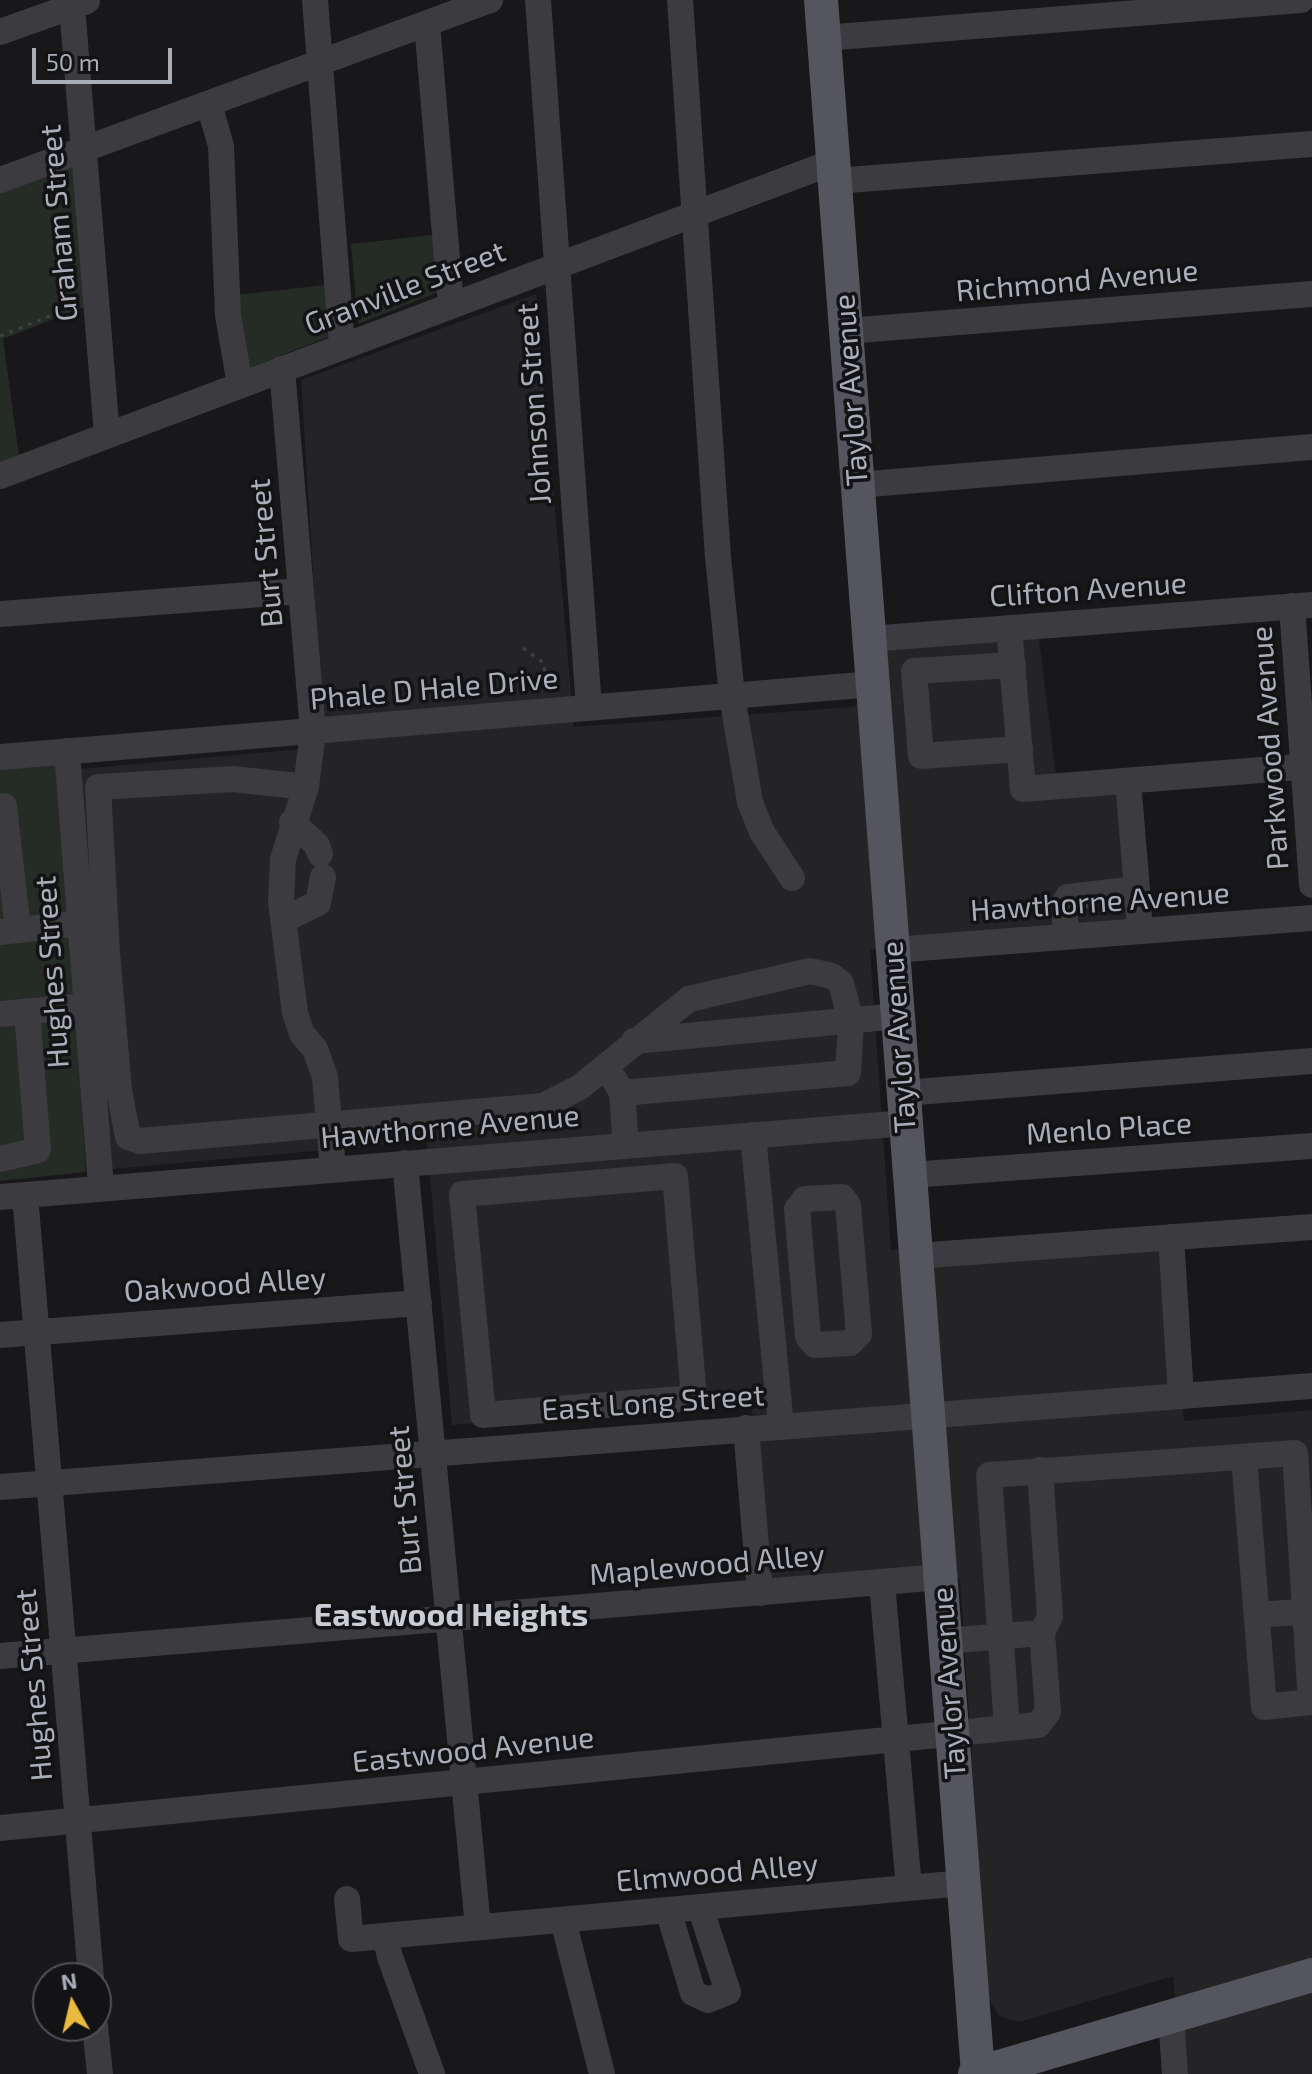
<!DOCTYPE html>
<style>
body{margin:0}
#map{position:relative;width:1312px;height:2074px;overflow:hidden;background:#18181a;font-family:"Exo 2",sans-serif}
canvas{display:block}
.north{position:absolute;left:32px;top:1962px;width:80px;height:80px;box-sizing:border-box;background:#131315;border:2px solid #4f5157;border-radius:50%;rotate:352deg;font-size:22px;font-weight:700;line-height:32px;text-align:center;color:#aaaeb9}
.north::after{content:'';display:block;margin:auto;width:28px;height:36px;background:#eaba3f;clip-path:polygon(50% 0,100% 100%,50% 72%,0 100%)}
.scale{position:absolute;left:32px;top:48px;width:140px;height:36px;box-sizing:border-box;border:4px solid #aaaeb9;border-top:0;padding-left:10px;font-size:24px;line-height:28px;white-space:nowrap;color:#aaaeb9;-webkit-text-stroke:6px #131315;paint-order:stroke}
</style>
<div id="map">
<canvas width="1312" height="2074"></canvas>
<div class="north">N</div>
<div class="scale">50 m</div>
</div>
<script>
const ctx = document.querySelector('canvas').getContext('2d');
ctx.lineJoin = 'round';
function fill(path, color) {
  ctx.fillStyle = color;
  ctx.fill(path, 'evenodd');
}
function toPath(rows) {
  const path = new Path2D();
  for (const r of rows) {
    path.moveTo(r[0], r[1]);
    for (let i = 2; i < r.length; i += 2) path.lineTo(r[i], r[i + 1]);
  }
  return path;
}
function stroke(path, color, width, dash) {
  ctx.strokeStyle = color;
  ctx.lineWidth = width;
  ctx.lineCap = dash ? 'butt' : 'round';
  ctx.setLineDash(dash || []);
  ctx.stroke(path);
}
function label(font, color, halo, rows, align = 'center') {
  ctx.font = font + ' "Exo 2",sans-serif';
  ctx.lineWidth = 7;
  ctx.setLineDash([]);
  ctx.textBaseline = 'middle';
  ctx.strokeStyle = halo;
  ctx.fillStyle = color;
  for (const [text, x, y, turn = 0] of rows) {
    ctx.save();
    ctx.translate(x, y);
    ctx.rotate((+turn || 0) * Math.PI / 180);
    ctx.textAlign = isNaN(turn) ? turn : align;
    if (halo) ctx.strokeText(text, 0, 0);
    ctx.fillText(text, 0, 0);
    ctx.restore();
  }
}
const built = toPath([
 [536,294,574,727,853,707,879,690,876,646,1038,631,1056,776,1133,774,1148,923,870,950,891,1250,1164,1232,1184,1421,1312,1410,1312,2074,1182,2074,1173,1976,1019,2022,999,2016,988,1998,960,1578,768,1591,751,1399,452,1425,427,1141,112,1169,80,769,324,747,301,380]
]);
const green = toPath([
 [74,161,84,307,3,339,19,456,0,463,0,188],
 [441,234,444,290,358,324,351,244],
 [325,285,328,337,232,375,226,296],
 [58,761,86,1172,0,1181,0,765]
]);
const path = toPath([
 [0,336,75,306],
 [523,648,544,663,546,690]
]);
const minor = toPath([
 [315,0,342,346],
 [538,0,589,708],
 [680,0,718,557,732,696,750,802,762,832,792,878],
 [72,6,107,435],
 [427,24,451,305],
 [0,32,87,1],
 [824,38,1301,0],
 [209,104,221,146,228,315,240,385],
 [0,180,490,0],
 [835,181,1312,144],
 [846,331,1312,294],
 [282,369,313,731,306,787,233,779,98,787,107,953,119,1090,128,1137,140,1141,543,1106,580,1087,689,999,810,971,832,976,841,983,851,1021,848,1073,622,1093],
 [0,476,833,162],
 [858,485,1312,447],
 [1292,606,1312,885],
 [0,614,301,591],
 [1009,628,1023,789,1312,766],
 [869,639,1312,605],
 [1013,665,914,671,921,756,1020,749],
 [67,751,101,1187],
 [0,757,873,684],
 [1128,781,1137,889],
 [306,787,283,859,281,902,295,1013,302,1034,315,1049,325,1077,333,1169],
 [0,807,4,806,18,930],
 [292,822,317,845,320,854],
 [283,920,318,903,323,877],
 [0,932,80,923],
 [1066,937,1064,903,1068,897,1137,889,1140,931],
 [893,950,1312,918],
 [0,1014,87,1006],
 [634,1041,898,1016],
 [614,1079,622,1093,626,1146],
 [904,1093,1312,1061],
 [753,1135,781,1426],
 [0,1159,38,1150,27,1012],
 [405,1163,478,1927],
 [910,1175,1312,1146],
 [675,1176,694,1398,483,1415,462,1194,675,1176],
 [25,1195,91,1978],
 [0,1197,906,1123],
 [842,1197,848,1205,859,1334,850,1343,815,1345,808,1337,797,1209,805,1199,842,1197],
 [1171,1237,1181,1396],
 [916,1256,1312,1227],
 [0,1335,419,1303],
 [746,1428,760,1593],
 [0,1487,1312,1386],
 [882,1583,909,1888],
 [1258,1615,1312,1611],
 [945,1641,1042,1633],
 [0,1656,941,1577],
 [1007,1727,989,1475,1295,1453,1311,1702,1264,1707,1244,1457],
 [0,1828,1038,1725,1048,1712,1042,1633,1050,1616,1040,1470],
 [347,1899,351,1939,963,1883],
 [668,1910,693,1993,708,2000,728,1992,700,1907],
 [563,1920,602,2074],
 [385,1936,390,1957,432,2074],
 [1171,2017,1175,2074],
 [95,2026,100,2074]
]);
const major = toPath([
 [821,0,978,2073],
 [975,2074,1312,1975]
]);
const streetNames = [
 ["Graham Street",59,223,-95],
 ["Richmond Avenue",1077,281,-5],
 ["Granville Street",405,288,-21],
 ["Taylor Avenue",851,390,-94],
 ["Johnson Street",534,404,-94],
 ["Burt Street",266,553,-95],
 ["Clifton Avenue",1088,590,-4],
 ["Phale D Hale Drive",434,689,-5],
 ["Parkwood Avenue",1270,748,-94],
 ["Hawthorne Avenue",1100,902,-4],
 ["Hughes Street",52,972,-94],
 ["Taylor Avenue",899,1037,-94],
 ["Hawthorne Avenue",450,1127,-5],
 ["Menlo Place",1109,1129,-4],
 ["Oakwood Alley",225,1285,-4],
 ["East Long Street",653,1403,-4],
 ["Burt Street",405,1500,-95],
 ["Maplewood Alley",707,1565,-5],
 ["Taylor Avenue",949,1683,-94],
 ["Hughes Street",34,1685,-95],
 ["Eastwood Avenue",473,1750,-6],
 ["Elmwood Alley",717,1873,-5]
];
const neighbourhoodNames = [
 ["Eastwood Heights",451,1615]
];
fill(built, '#242427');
fill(green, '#242c25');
stroke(path, '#3f4045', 3, [4, 6]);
stroke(minor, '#3b3b40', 26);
stroke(major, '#55565d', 34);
label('30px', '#aaaeb9', '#131315', streetNames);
label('bold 32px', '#cbcdd5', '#131315', neighbourhoodNames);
</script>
